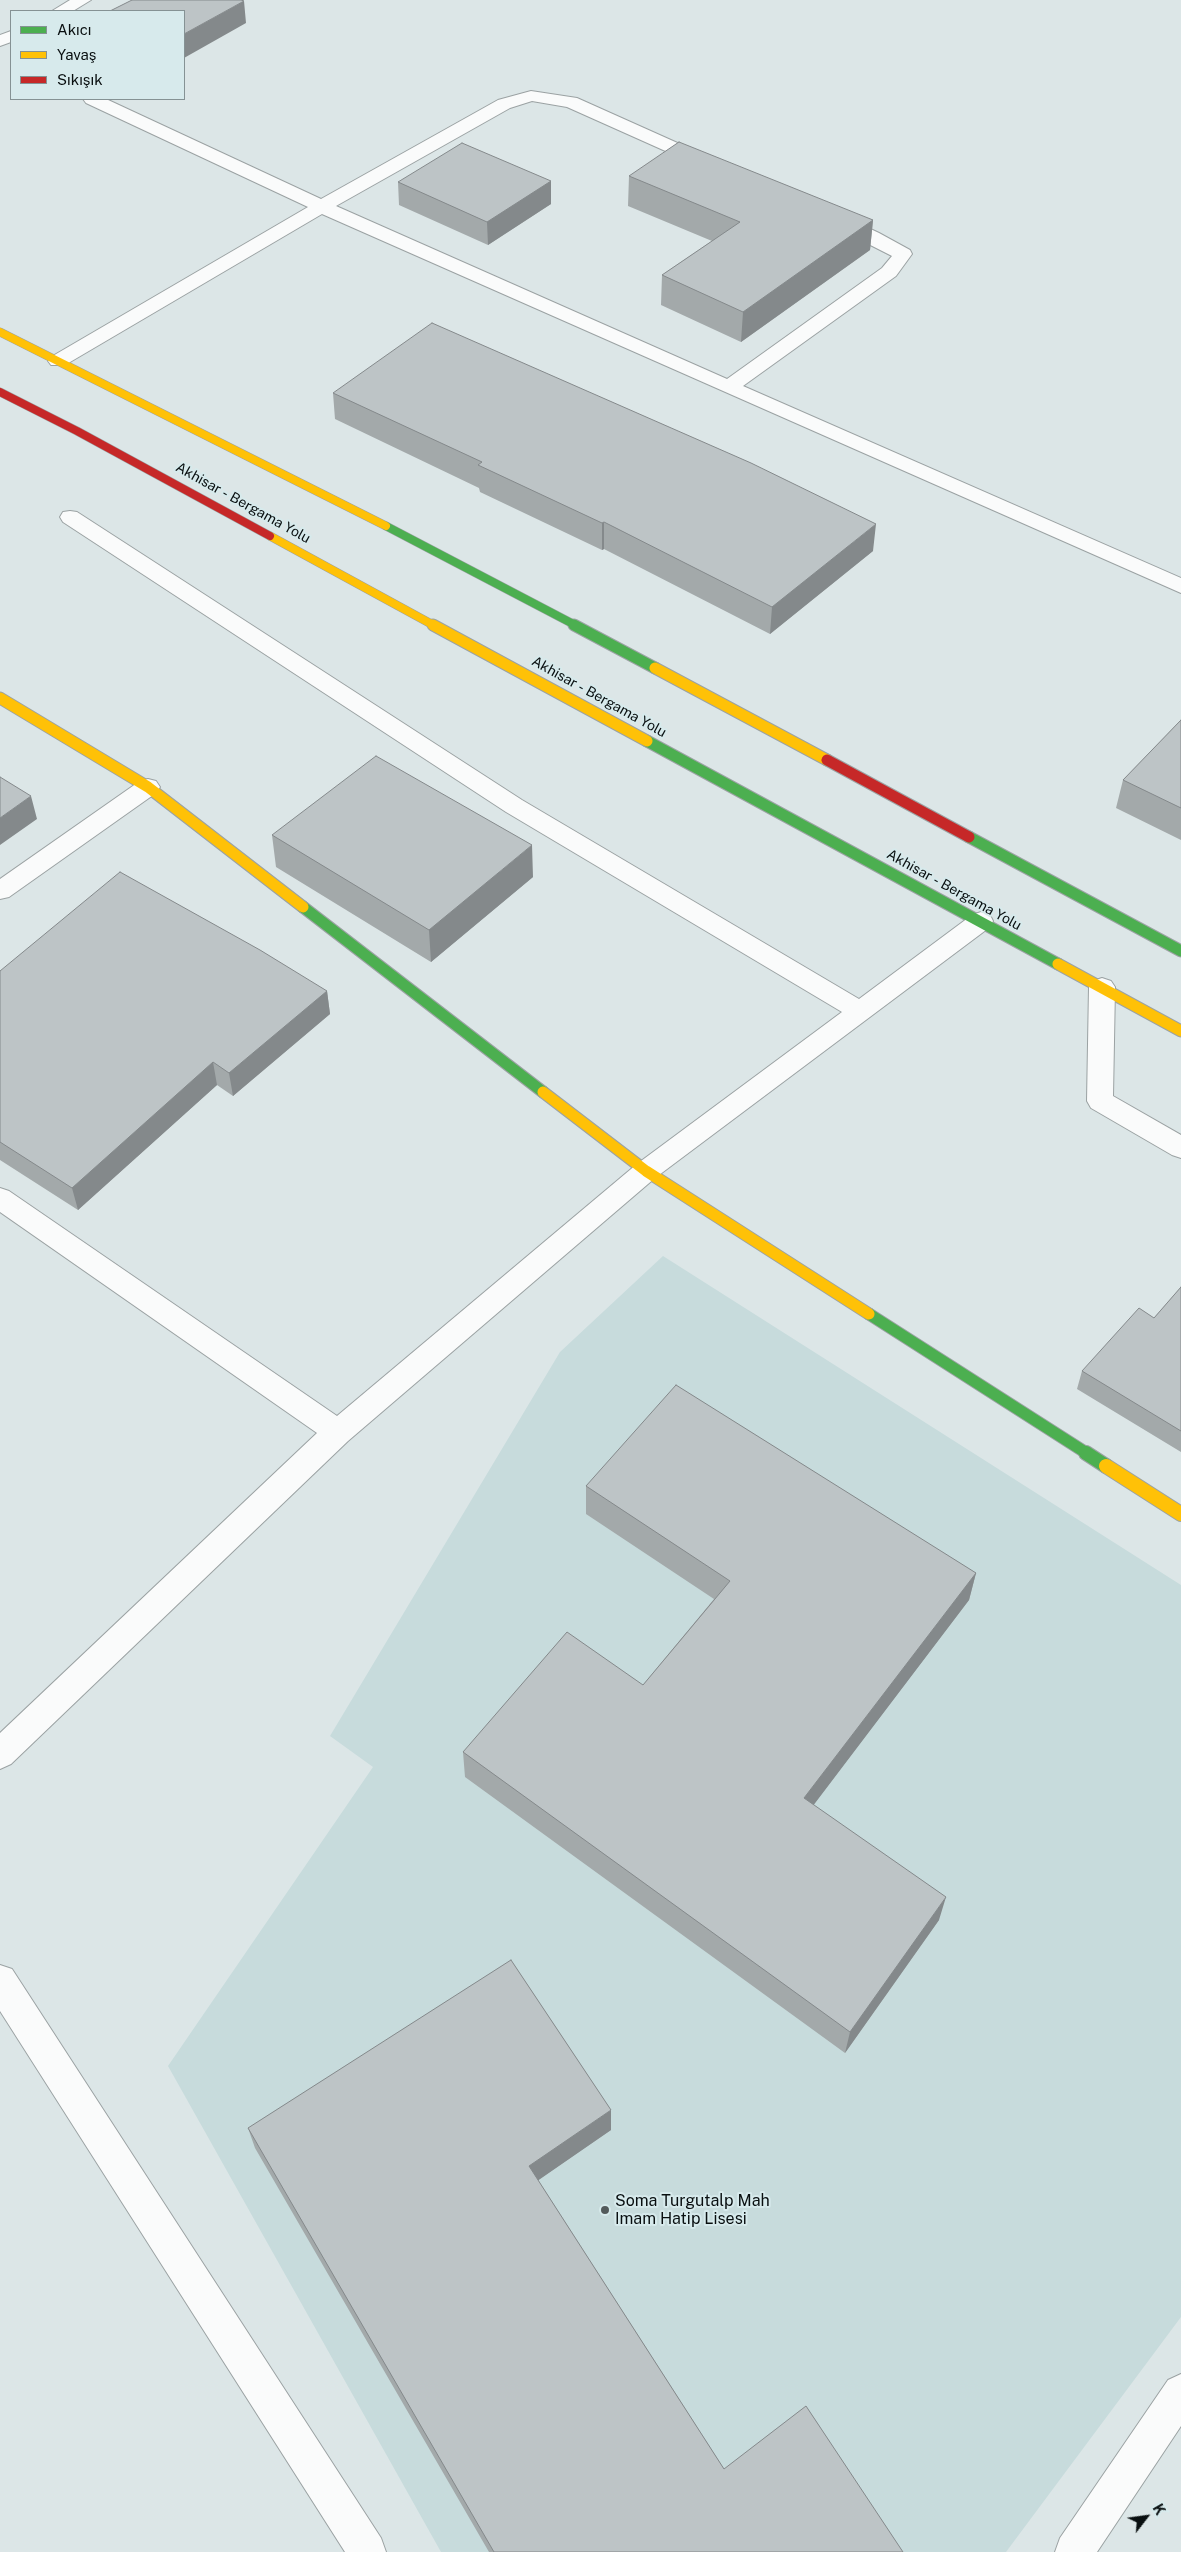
<!DOCTYPE html>
<meta charset="utf-8">
<style>
body{margin:0}
#map{position:relative;width:1181px;height:2552px;overflow:hidden;background:#dce6e7;font-family:"Public Sans",sans-serif}
canvas{display:block}
.legend{position:absolute;left:10px;top:10px;width:175px;height:90px;box-sizing:border-box;background:#d7eaec;border:1px solid #859294;margin:0;padding:6px 9px;list-style:none;font-size:15px;color:#090f10}
.legend li{display:flex;align-items:center;gap:10px;height:25px}
.legend b{width:25px;border:1px solid #859294}
.north{position:absolute;left:1121px;top:2492px;width:50px;height:50px;-webkit-text-stroke:4px #d7eaec;paint-order:stroke;rotate:60deg;font-size:14px;font-weight:700;line-height:20px;text-align:center;color:#090f10}
.north::after{content:'';display:block;margin:auto;width:18px;height:22px;background:#090f10;clip-path:polygon(50% 0,100% 100%,50% 72%,0 100%)}
</style>
<div id="map">
<canvas width="1181" height="2552"></canvas>
<ul class="legend">
<li><b style="height:6px;background:#4caf50"></b>Akıcı</li>
<li><b style="height:6px;background:#ffc107"></b>Yavaş</li>
<li><b style="height:6px;background:#c62828"></b>Sıkışık</li>
</ul>
<div class="north">K</div>
</div>
<script>
const ctx = document.querySelector('canvas').getContext('2d');
ctx.lineJoin = 'round';
function fill(path, color) {
  ctx.fillStyle = color;
  ctx.fill(path, 'evenodd');
}
function toPath(rows) {
  const path = new Path2D();
  for (const r of rows) {
    path.moveTo(r[0], r[1]);
    for (let i = 2; i < r.length; i += 2) path.lineTo(r[i], r[i + 1]);
  }
  return path;
}
function stroke(path, color, width, dash) {
  ctx.strokeStyle = color;
  ctx.lineWidth = width;
  ctx.lineCap = dash ? 'butt' : 'round';
  ctx.setLineDash(dash || []);
  ctx.stroke(path);
}
function label(font, color, halo, rows, align = 'center') {
  ctx.font = font + ' "Public Sans",sans-serif';
  ctx.lineWidth = 4;
  ctx.setLineDash([]);
  ctx.textBaseline = 'middle';
  ctx.strokeStyle = halo;
  ctx.fillStyle = color;
  for (const [text, x, y, turn = 0] of rows) {
    ctx.save();
    ctx.translate(x, y);
    ctx.rotate((+turn || 0) * Math.PI / 180);
    ctx.textAlign = isNaN(turn) ? turn : align;
    if (halo) ctx.strokeText(text, 0, 0);
    ctx.fillText(text, 0, 0);
    ctx.restore();
  }
}
const built = toPath([
 [663,1256,1181,1585,1181,2317,1006,2552,441,2552,168,2066,373,1767,330,1736,560,1352]
]);
const lane = toPath([
 [1102,978,1111,981,1115,987,1113,1096,1181,1135,1181,1158,1172,1155,1091,1108,1087,1101,1089,987,1093,981,1102,978]
]);
const street = toPath([
 [70,0,91,0,73,11,52,11,70,0],
 [11,31,11,42,0,46,0,35,11,31],
 [531,91,577,98,711,158,714,162,711,166,699,166,567,107,532,101,510,108,336,206,727,379,882,268,892,256,831,225,829,221,831,217,845,217,879,233,910,250,912,254,896,276,743,386,1181,578,1181,593,322,214,65,365,51,365,48,361,51,357,308,207,86,103,83,99,106,99,321,199,498,100,531,91],
 [70,511,77,512,522,800,859,999,972,915,981,912,990,915,993,921,990,927,655,1178,348,1441,11,1764,0,1769,0,1733,317,1433,0,1212,0,1188,9,1191,337,1416,637,1164,842,1012,506,812,63,522,60,517,63,512,70,511],
 [148,779,156,781,160,787,156,793,9,897,0,899,0,879,140,781,148,779],
 [0,1965,12,1969,381,2538,386,2552,345,2552,0,2011,0,1965],
 [1181,2374,1181,2426,1097,2552,1055,2552,1060,2538,1168,2380,1181,2374]
]);
const fastFar2 = toPath([
 [386,526,577,626]
]);
const fastFar1 = toPath([
 [574,625,655,668],
 [647,741,1058,964],
 [969,837,1181,951],
 [303,907,543,1092],
 [869,1314,1088,1454]
]);
const fast = toPath([
 [1086,1453,1106,1466]
]);
const slowFar2 = toPath([
 [0,332,386,526],
 [270,536,435,626]
]);
const slowFar1 = toPath([
 [433,625,647,741],
 [655,668,827,760],
 [0,698,148,787,303,907],
 [1058,964,1181,1031],
 [543,1092,646,1171,869,1314]
]);
const slow = toPath([
 [1106,1466,1181,1514]
]);
const jamFar1 = toPath([
 [0,392,77,431,270,536]
]);
const jam = toPath([
 [827,760,969,837]
]);
const wall = toPath([
 [629,176,873,220,870,250,741,342,661,305,662,275,712,241,628,206],
 [551,181,551,204,488,245,399,205,398,182],
 [333,393,873,551,770,634,604,549,602,550,480,492,479,488,335,419],
 [1181,720,1181,840,1116,808,1123,780],
 [272,835,533,877,431,962,276,867],
 [0,971,327,991,330,1014,233,1096,217,1085,78,1210,0,1160],
 [1181,1287,1181,1452,1077,1389,1082,1371,1154,1318],
 [586,1486,976,1573,969,1600,813,1805,939,1920,845,2053,465,1777,463,1752,643,1685,714,1599,586,1514],
 [248,2128,611,2130,538,2180,724,2469,903,2552,489,2552,255,2148]
]);
const shadedWall = toPath([
 [244,1,246,23,184,58,184,34],
 [551,181,551,204,488,245,487,222],
 [873,220,870,250,741,342,743,312],
 [604,522,604,549,602,550,602,523],
 [876,524,873,551,770,634,772,607],
 [31,796,37,819,0,845,0,818],
 [532,845,533,877,431,962,429,930],
 [327,991,330,1014,233,1096,229,1073],
 [213,1062,217,1085,78,1210,72,1188],
 [976,1573,969,1600,800,1823,804,1798],
 [946,1897,939,1920,845,2053,850,2032],
 [611,2110,611,2130,530,2186,529,2166]
]);
const building = toPath([
 [132,0,241,0,244,1,184,34,184,11,110,11,132,0],
 [679,142,873,220,743,312,662,275,740,222,629,176,679,142],
 [462,143,551,181,487,222,398,182,462,143],
 [432,323,751,463,876,524,772,607,604,522,602,523,478,465,482,462,333,393,432,323],
 [1181,720,1181,808,1123,780,1181,720],
 [376,756,532,845,429,930,272,835,376,756],
 [0,777,31,796,0,818,0,777],
 [120,872,260,950,327,991,229,1073,213,1062,72,1188,0,1142,0,971,120,872],
 [1181,1287,1181,1431,1082,1371,1139,1308,1154,1318,1181,1287],
 [676,1385,976,1573,804,1798,946,1897,850,2032,463,1752,567,1632,643,1685,730,1581,586,1486,676,1385],
 [511,1960,611,2110,529,2166,724,2469,806,2406,903,2552,494,2552,248,2128,511,1960]
]);
const markers = [
 [605,2210,5,"#535a5b"]
];
const streetNames = [
 ["Akhisar - Bergama Yolu",243,503,29],
 ["Akhisar - Bergama Yolu",599,697,29],
 ["Akhisar - Bergama Yolu",954,890,29]
];
const nearPoinames = [
 ["Soma Turgutalp Mah",615,2201],
 ["Imam Hatip Lisesi",615,2219]
];
fill(built, '#c7dbdc');
stroke(lane, '#9ba2a3', 2);
stroke(street, '#9ba2a3', 2);
stroke(fastFar2, '#9ba2a3', 9);
stroke(fastFar1, '#9ba2a3', 13);
stroke(fast, '#9ba2a3', 16);
stroke(slowFar2, '#9ba2a3', 9);
stroke(slowFar1, '#9ba2a3', 13);
stroke(slow, '#9ba2a3', 16);
stroke(jamFar1, '#9ba2a3', 9);
stroke(jam, '#9ba2a3', 13);
fill(lane, '#fafbfb');
fill(street, '#fafbfb');
stroke(fastFar2, '#4caf50', 8);
stroke(fastFar1, '#4caf50', 11);
stroke(fast, '#4caf50', 14);
stroke(slowFar2, '#ffc107', 8);
stroke(slowFar1, '#ffc107', 11);
stroke(slow, '#ffc107', 14);
stroke(jamFar1, '#c62828', 8);
stroke(jam, '#c62828', 11);
fill(wall, '#a3a9aa');
fill(shadedWall, '#84898b');
fill(building, '#bdc4c6');
stroke(building, '#84898b', 1);
for (const [x, y, r, color] of markers) {
  const dot = new Path2D();
  dot.arc(x, y, r, 0, 2 * Math.PI);
  ctx.fillStyle = color;
  ctx.fill(dot);
  stroke(dot, '#d7eaec', 2);
}
label('14px', '#090f10', '#d7eaec', streetNames);
label('16px', '#090f10', '#d7eaec', nearPoinames, 'left');
</script>
